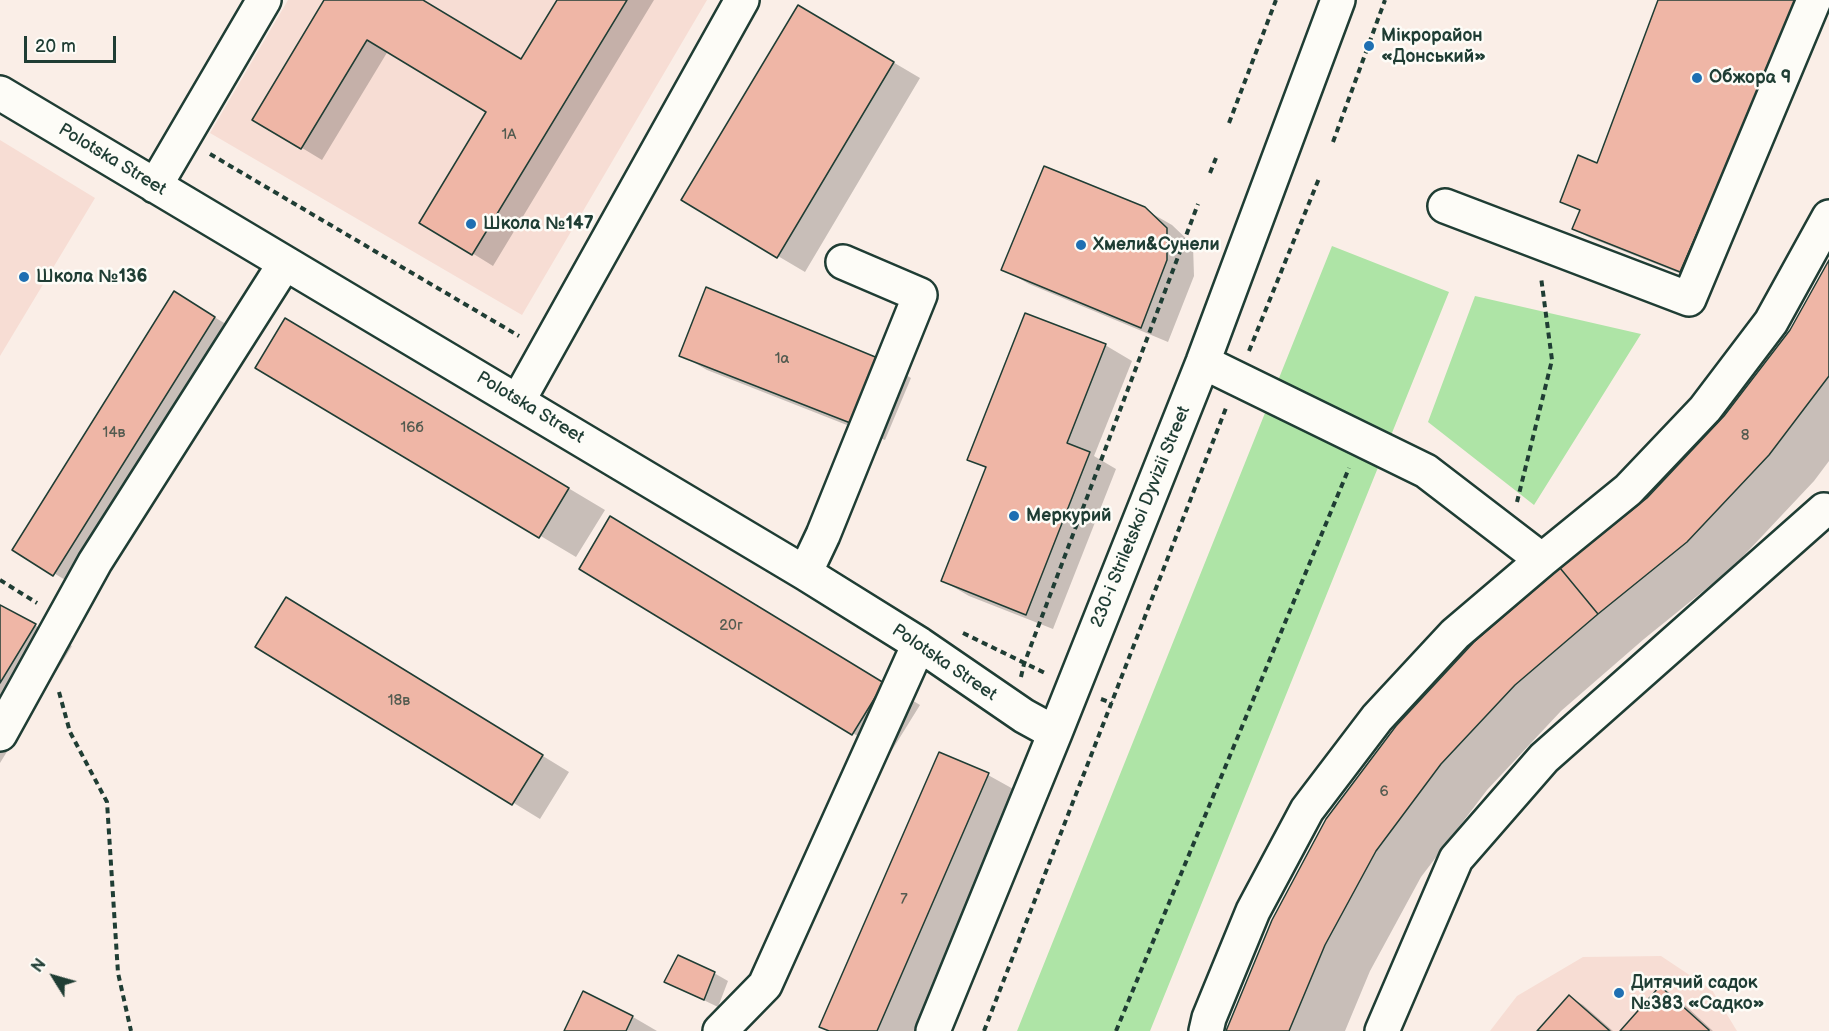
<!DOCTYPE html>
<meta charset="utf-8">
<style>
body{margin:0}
#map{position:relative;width:1829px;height:1031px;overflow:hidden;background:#faeee7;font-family:"Balsamiq Sans",sans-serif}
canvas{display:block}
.north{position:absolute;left:24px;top:947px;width:60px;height:60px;-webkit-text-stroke:4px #fdfcf7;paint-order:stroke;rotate:307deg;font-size:16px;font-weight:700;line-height:24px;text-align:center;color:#1f3d34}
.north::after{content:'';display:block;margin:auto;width:21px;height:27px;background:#1f3d34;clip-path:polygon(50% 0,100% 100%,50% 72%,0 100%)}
.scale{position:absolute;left:24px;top:36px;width:92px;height:27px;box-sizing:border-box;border:3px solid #1f3d34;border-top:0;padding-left:8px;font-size:18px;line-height:21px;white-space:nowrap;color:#1f3d34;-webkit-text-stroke:4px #fdfcf7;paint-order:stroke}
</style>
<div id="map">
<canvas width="1829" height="1031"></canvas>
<div class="north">N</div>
<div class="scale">20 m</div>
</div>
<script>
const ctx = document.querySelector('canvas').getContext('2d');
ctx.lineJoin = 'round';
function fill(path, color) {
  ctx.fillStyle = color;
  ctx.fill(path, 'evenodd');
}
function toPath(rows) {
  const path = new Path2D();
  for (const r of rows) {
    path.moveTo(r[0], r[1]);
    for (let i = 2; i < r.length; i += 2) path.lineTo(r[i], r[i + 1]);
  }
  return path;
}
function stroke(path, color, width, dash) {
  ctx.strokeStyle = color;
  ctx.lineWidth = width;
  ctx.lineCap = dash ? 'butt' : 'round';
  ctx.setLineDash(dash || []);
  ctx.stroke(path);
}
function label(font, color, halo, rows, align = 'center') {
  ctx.font = font + ' "Balsamiq Sans",sans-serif';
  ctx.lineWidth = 5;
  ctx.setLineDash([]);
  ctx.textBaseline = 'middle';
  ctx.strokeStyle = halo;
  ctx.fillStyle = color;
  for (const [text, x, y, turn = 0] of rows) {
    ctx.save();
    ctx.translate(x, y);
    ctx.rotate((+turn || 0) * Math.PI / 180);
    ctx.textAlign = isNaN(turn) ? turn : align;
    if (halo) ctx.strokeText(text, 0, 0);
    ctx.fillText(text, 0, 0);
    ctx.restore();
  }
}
const built = toPath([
 [288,0,707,0,522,315,210,133],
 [0,140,95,198,0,356],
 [1661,956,1712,990,1737,1031,1490,1031,1517,996,1583,957]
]);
const green = toPath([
 [1332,246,1449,292,1150,1031,1017,1031],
 [1475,296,1641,334,1534,505,1428,422]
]);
const shadow = toPath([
 [326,0,422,0,522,61,559,0,654,0,493,266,422,222,489,112,388,51,322,160,254,119],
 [1659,0,1816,0,1694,279,1588,237,1574,229,1581,211,1562,201,1598,165],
 [825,22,920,78,805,272,683,200],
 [1144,209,1172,225,1193,245,1194,276,1168,342,1029,284,1003,269],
 [1829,263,1829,461,1814,481,1733,567,1644,639,1561,711,1487,790,1421,877,1370,971,1345,1031,1227,1031,1648,499,1725,417,1791,331],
 [174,293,251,339,90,595,14,549],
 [322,341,605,510,576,557,257,367],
 [1105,345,1132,361,1094,456,1116,469,1053,629,969,596,943,581,987,469,969,459],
 [681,355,885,363,911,378,885,440,707,370],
 [647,539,920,705,889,755,581,568],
 [0,606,72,646,0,763],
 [313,615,569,772,540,819,257,646],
 [988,775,1024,795,922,1031,829,1031],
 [714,973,728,981,718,1007,666,982],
 [1661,988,1675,996,1713,1031,1622,1031],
 [584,993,633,1017,657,1031,565,1031],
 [1570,997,1583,1005,1613,1031,1540,1031]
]);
const building = toPath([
 [324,0,423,0,521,59,557,0,627,0,472,255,419,223,486,112,367,40,301,149,252,120,324,0],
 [1658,0,1799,0,1680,272,1572,229,1580,210,1560,202,1578,155,1597,163,1658,0],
 [798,5,894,62,777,258,681,200,798,5],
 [1044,166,1145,207,1167,228,1167,260,1141,328,1001,270,1044,166],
 [1829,260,1829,376,1769,455,1687,542,1598,614,1560,568,1647,498,1724,416,1790,330,1829,260],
 [706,287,885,361,858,426,679,356,706,287],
 [174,291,215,317,53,576,12,550,174,291],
 [1025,313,1106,344,1067,443,1090,452,1026,615,941,581,986,467,967,460,1025,313],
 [285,318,569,488,539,538,255,368,285,318],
 [610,516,884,683,852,735,579,569,610,516],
 [1560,568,1598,614,1515,685,1441,764,1376,851,1325,945,1289,1031,1226,1031,1272,920,1326,819,1396,726,1474,642,1560,568],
 [286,597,543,755,512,805,255,647,286,597],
 [0,605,36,624,0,683,0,605],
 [939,752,989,773,877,1031,829,1031,819,1027,939,752],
 [678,955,715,972,704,1000,664,982,678,955],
 [1660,986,1709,1030,1709,1031,1620,1031,1660,986],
 [583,991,633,1016,626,1031,564,1031,583,991],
 [1569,995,1610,1031,1537,1031,1569,995]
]);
const path = toPath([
 [1229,123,1276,0],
 [1333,142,1385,0],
 [210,154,519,336],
 [1210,173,1216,158],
 [1249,351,1320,176],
 [1517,502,1552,360,1541,277],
 [0,580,37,603],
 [963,633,1045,673],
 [1021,677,1024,664,1198,204],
 [59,692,70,732,107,802,118,973,131,1031],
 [1101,699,1112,703],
 [984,1031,1226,408],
 [1116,1031,1349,468]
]);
const minor = toPath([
 [0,93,805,573,919,644,1024,716,1055,733],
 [155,186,264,0],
 [1445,206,1689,299,1814,0],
 [1203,362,1426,471,1542,560],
 [518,401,742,0],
 [805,573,823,535,920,295,843,262],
 [0,734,95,562,285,263],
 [720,1031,765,985,919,644],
 [933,1031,1055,733,1203,362,1338,0],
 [1206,1031,1209,1018,1253,911,1307,810,1377,718,1455,634,1542,560,1628,490,1705,409,1771,322,1829,217],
 [1382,1031,1456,859,1544,758,1824,510,1829,511]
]);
const markers = [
 [1369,46,6,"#1f6fb2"],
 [1697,78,6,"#1f6fb2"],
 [471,224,6,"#1f6fb2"],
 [1081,245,6,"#1f6fb2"],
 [24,277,6,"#1f6fb2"],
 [1014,516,6,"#1f6fb2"],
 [1619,993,6,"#1f6fb2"]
];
const numberNames = [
 ["1А",509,135],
 ["1а",782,359],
 ["16б",412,428],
 ["14в",114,433],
 ["8",1745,436],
 ["20г",731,626],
 ["18в",399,701],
 ["6",1384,792],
 ["7",904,900]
];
const poiNames = [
 ["Мікрорайон",1381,36],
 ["«Донський»",1381,57],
 ["Обжора 9",1709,78],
 ["Школа №147",483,224],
 ["Хмели&Сунели",1093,245],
 ["Школа №136",36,277],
 ["Меркурий",1026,516],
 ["Дитячий садок",1631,983],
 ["№383 «Садко»",1631,1004]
];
const streetNames = [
 ["Polotska Street",112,160,31],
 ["Polotska Street",530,408,31],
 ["230-i Striletskoi Dyvizii Street",1141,517,-68],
 ["Polotska Street",944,663,34]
];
fill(built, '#f7ddd4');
fill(green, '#aee4a6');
fill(shadow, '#0003');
fill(building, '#efb6a6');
stroke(building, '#1f3d34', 1.5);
stroke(minor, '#1f3d34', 38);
stroke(path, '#1f3d34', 4, [6, 4.5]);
stroke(minor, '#fdfcf7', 33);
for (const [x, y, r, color] of markers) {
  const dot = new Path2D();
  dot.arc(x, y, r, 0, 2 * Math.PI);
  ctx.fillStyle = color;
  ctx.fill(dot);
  stroke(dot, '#fdfcf7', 2);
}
label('15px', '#535b50', null, numberNames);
label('bold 18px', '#1f3d34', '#fdfcf7', poiNames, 'left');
label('18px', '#1f3d34', '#fdfcf7', streetNames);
</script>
